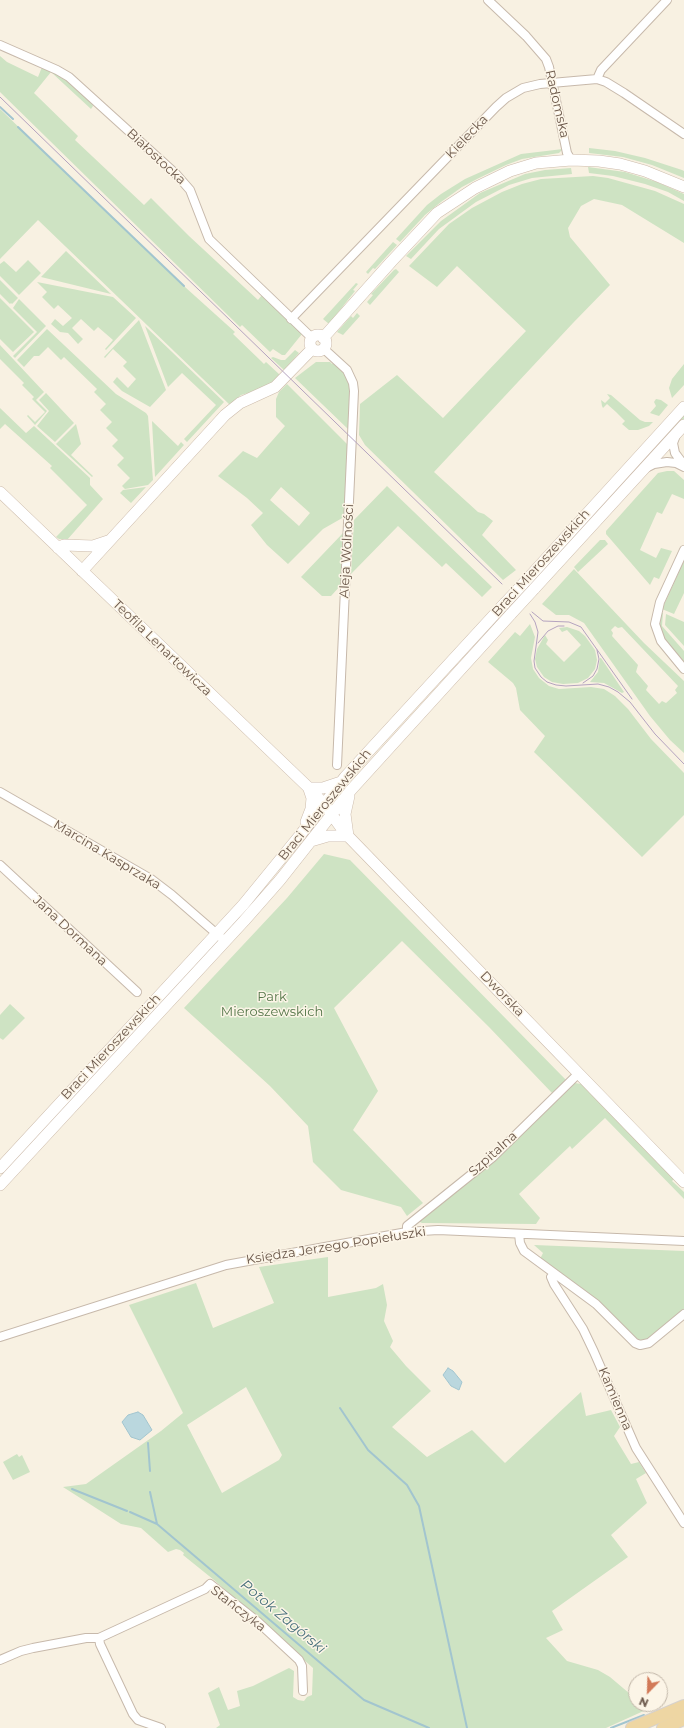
<!DOCTYPE html>
<meta charset="utf-8">
<style>
body{margin:0}
#map{position:relative;width:684px;height:1728px;overflow:hidden;background:#f8f1e2;font-family:Montserrat,sans-serif}
canvas{display:block}
.north{position:absolute;left:628px;top:1672px;width:40px;height:40px;box-sizing:border-box;background:#fcf5e7;border:1px solid #c2b7a9;border-radius:50%;rotate:203deg;font-size:11px;font-weight:700;line-height:16px;text-align:center;color:#6c594c}
.north::after{content:'';display:block;margin:auto;width:14px;height:18px;background:#d27957;clip-path:polygon(50% 0,100% 100%,50% 72%,0 100%)}
</style>
<div id="map">
<canvas width="684" height="1728"></canvas>
<div class="north">N</div>
</div>
<script>
const ctx = document.querySelector('canvas').getContext('2d');
ctx.lineJoin = 'round';
function fill(path, color) {
  ctx.fillStyle = color;
  ctx.fill(path, 'evenodd');
}
function toPath(rows) {
  const path = new Path2D();
  for (const r of rows) {
    if (r.length === 3) {
      path.moveTo(r[0] + r[2], r[1]);
      path.arc(r[0], r[1], r[2], 0, 2 * Math.PI);
      continue;
    }
    path.moveTo(r[0], r[1]);
    for (let i = 2; i < r.length; i += 2) path.lineTo(r[i], r[i + 1]);
  }
  return path;
}
function stroke(path, color, width, dash) {
  ctx.strokeStyle = color;
  ctx.lineWidth = width;
  ctx.lineCap = dash ? 'butt' : 'round';
  ctx.setLineDash(dash || []);
  ctx.stroke(path);
}
function label(font, color, halo, rows, align = 'center') {
  ctx.font = font + ' Montserrat,sans-serif';
  ctx.lineWidth = 3;
  ctx.setLineDash([]);
  ctx.textBaseline = 'middle';
  ctx.strokeStyle = halo;
  ctx.fillStyle = color;
  for (const [text, x, y, turn = 0] of rows) {
    ctx.save();
    ctx.translate(x, y);
    ctx.rotate((+turn || 0) * Math.PI / 180);
    ctx.textAlign = isNaN(turn) ? turn : align;
    if (halo) ctx.strokeText(text, 0, 0);
    ctx.fillText(text, 0, 0);
    ctx.restore();
  }
}
const green = toPath([
 [0,56,7,62,38,77,42,67,66,78,91,101,93,106,91,109,51,72,34,93,78,136,75,140,144,205,151,198,189,236,258,300,262,295,302,334,285,355,282,355,273,349,270,352,242,325,240,327,0,92],
 [0,109,185,287,235,332,233,334,261,361,264,364,266,362,280,375,266,388,241,395,230,405,38,220,0,259],
 [589,148,615,151,645,158,682,170,684,171,684,178,652,165,623,157,589,153],
 [563,149,559,153,522,159,506,165,477,179,462,187,441,202,425,215,400,242,396,239,427,205,441,194,465,179,521,154],
 [588,167,625,172,657,182,684,194,684,201,668,192,645,184,613,176,589,173],
 [571,168,572,174,532,178,509,185,476,202,439,229,411,259,406,256,441,221,480,193,525,174,545,170],
 [593,176,608,178,655,191,684,204,684,243,622,205,594,199,581,206,568,228,570,237,610,285,573,323,434,472,478,512,484,514,493,521,482,535,516,570,503,580,365,445,359,435,360,404,397,375,443,418,526,331,457,266,437,287,409,266,449,224,472,208,502,192,522,184,541,179],
 [393,242,397,245,375,269,373,268,368,274,366,272],
 [66,251,111,294,41,277],
 [28,260,41,273,19,295,0,276,0,264,4,261,16,272],
 [396,269,399,272,370,305,367,302,373,295,371,294,394,270],
 [0,280,18,298,12,304,11,303,10,304,0,294],
 [37,282,113,297,136,318,106,350,105,349,113,340,98,327,94,331,81,319,72,328,83,339,78,344,68,333,60,332,51,324,55,319,63,326,72,318,58,305,54,309,42,297,47,292],
 [356,283,358,284,353,290,355,291,329,324,323,319],
 [0,298,34,332,13,352,0,339],
 [19,299,46,326,15,358,13,356,37,332,13,308],
 [357,313,360,316,343,335,337,332,351,316,353,318],
 [139,320,166,390,150,407,122,391,113,382,117,377,128,388,136,379,123,366,127,362,113,349,105,358,104,357],
 [145,326,224,402,187,442,184,439,216,405,182,373,168,387],
 [47,329,116,394,146,413,148,416,153,480,148,485,125,489,122,486,130,478,117,465,124,458,112,446,118,440,106,428,112,422,100,410,106,404,94,392,97,389,64,357,61,360,48,347,39,356,34,356,24,367,17,360],
 [0,345,44,392,36,400,47,411,35,425,27,416,28,415,35,422,45,412,32,399,34,397,22,385,24,383,0,359],
 [295,350,299,353,284,370,271,358,273,357,281,360,285,360],
 [316,362,330,362,332,364,334,362,346,374,350,388,349,430,295,378],
 [684,364,684,385,672,398,669,388,672,379],
 [287,384,349,446,344,517,323,529,288,564,267,545,251,525,263,513,247,498,218,476,243,451,257,458,285,426,276,417,276,399,279,392],
 [281,487,310,513,299,526,270,500],
 [46,393,74,423,55,442,37,426,49,411,39,400],
 [607,394,611,395,640,420,645,422,653,422,649,426,638,430,629,430,622,424,625,421,616,412,607,404,603,408,602,406,601,400,605,403,610,398],
 [656,399,661,400,668,405,659,416,650,413,656,406,654,402],
 [0,408,26,433,34,426,90,478,90,485,103,499,67,540,59,539,56,537,87,505,50,468,52,466,5,424,0,429],
 [684,413,684,420,552,563,549,561],
 [152,421,178,446,181,442,184,445,155,477],
 [76,424,81,444,71,455,93,476,92,477,56,444],
 [667,471,674,471,684,480,684,499,672,494,662,514,657,512,640,550,656,558,661,548,672,551,659,579,654,577,650,585,606,534,606,531,658,473],
 [387,486,492,587,482,597,446,563,442,567,398,526,351,574,354,520],
 [146,487,131,503,120,493,123,490],
 [343,533,341,585,331,596,322,596,301,577],
 [600,540,605,540,608,544,578,572,574,567],
 [684,561,684,593,674,614,662,609],
 [574,569,644,643,684,681,684,753,670,740,650,716,584,623,569,615,556,615,542,604],
 [615,626,618,628,622,627,678,686,675,690,677,693,666,703,662,701,659,704,646,690,648,686,636,672,638,665,612,636,613,633,611,630],
 [659,612,663,613,662,626,684,651,684,664,662,636,658,626],
 [666,614,684,622,684,646,665,625],
 [530,624,535,637,531,658,533,669,539,678,549,686,559,689,591,687,604,689,615,696,628,709,651,739,684,773,684,815,642,857,534,752,545,736,520,710,516,688,513,683,488,662,515,632,520,636],
 [567,627,579,631,585,636,595,650,597,660,595,669,588,678,578,683,563,684,552,682,544,677,537,667,535,659,537,649,545,635,548,640,546,644,564,662,581,645,567,630,562,632,559,628],
 [600,658,601,658,624,692,622,693,604,683,590,682,598,672],
 [324,854,350,860,566,1080,552,1093,489,1027,402,941,334,1008,378,1091,353,1130,423,1203,407,1216,401,1207,341,1190,313,1162,308,1126,270,1086,184,1008,287,898],
 [10,1004,25,1018,3,1040,0,1038,0,1015],
 [575,1083,581,1084,674,1179,672,1181,684,1192,684,1199,605,1118,572,1149,570,1146,519,1194,540,1218,536,1224,422,1223,420,1222,420,1219,489,1166],
 [534,1245,684,1251,684,1310,650,1338,645,1341,638,1340,540,1259,543,1253],
 [328,1257,328,1297,376,1288,383,1284,387,1305,384,1321,393,1341,390,1347,406,1366,431,1391,392,1427,427,1457,472,1430,505,1463,581,1392,586,1416,611,1410,620,1427,614,1436,631,1464,639,1462,646,1473,636,1479,647,1503,611,1535,628,1557,552,1611,563,1630,546,1638,567,1661,598,1670,610,1677,636,1699,636,1704,642,1704,648,1709,606,1728,216,1728,220,1725,208,1693,219,1687,228,1710,240,1706,237,1691,253,1686,289,1668,294,1671,293,1697,298,1700,304,1701,307,1697,312,1695,313,1668,214,1580,183,1555,184,1553,180,1550,176,1549,168,1552,141,1528,121,1524,63,1487,86,1484,161,1431,183,1413,129,1305,196,1283,213,1328,274,1303,259,1267],
 [246,1387,282,1455,279,1460,222,1493,187,1425],
 [17,1454,19,1457,22,1455,30,1472,13,1480,3,1462]
]);
const water = toPath([
 [448,1368,453,1371,462,1382,459,1390,451,1386,443,1375,448,1368],
 [138,1412,143,1415,152,1430,140,1440,131,1437,122,1422,128,1415,138,1412]
]);
const stream = toPath([
 [0,107,13,119],
 [18,127,184,286],
 [340,1408,368,1450,407,1485,419,1506,467,1728],
 [148,1443,150,1471],
 [72,1489,127,1511],
 [150,1492,157,1524],
 [130,1512,157,1524,364,1700,429,1728],
 [611,1728,644,1715]
]);
const street = toPath([
 [488,0,526,36,546,59,549,67,567,153,571,160],
 [0,45,57,70,69,77,176,174,190,190,209,239,312,338],
 [597,79,601,70,667,0],
 [291,319,496,107,506,98,523,88,540,84,597,79,606,82,624,93,684,134],
 [324,349,347,370,353,383,354,391,337,765],
 [676,435,673,443,675,453,684,465],
 [646,468,654,464,667,462,676,463,684,467],
 [684,550,660,602,655,624,661,641,684,669],
 [0,792,151,879,172,895,225,941],
 [0,865,137,992],
 [407,1232,407,1226,493,1157,579,1073],
 [519,1234,520,1243,524,1251,596,1304,635,1343,640,1345,649,1343,684,1314],
 [554,1274,551,1277,554,1284,583,1329,594,1352,636,1448,684,1523],
 [0,1337,226,1265,407,1232,438,1230,684,1241],
 [99,1638,100,1644,133,1714,138,1720,161,1728],
 [0,1660,21,1651,33,1648,86,1638,99,1638,205,1589,210,1584,258,1622,299,1660,302,1666,303,1691]
]);
const secondary = toPath([
 [318,343,8],
 [323,338,391,262,437,213,475,188,510,171,536,163,571,160,599,161,620,164,645,171,684,187],
 [0,492,309,788,324,804,345,833,684,1182],
 [58,548,64,545,93,546,108,541],
 [82,571,225,415,240,403,275,387,312,349],
 [522,585,684,407],
 [534,589,684,425],
 [309,788,323,788,341,782],
 [306,822,311,809,312,798,309,789],
 [348,836,345,814,349,796],
 [311,841,328,836,348,836],
 [0,1168,243,905,301,834,345,777,505,603],
 [0,1185,244,921,280,880,351,790,511,614]
]);
const primary = toPath([
 [632,1728,684,1706],
 [663,1728,684,1719]
]);
const tram = toPath([
 [0,97,502,584],
 [532,612,543,621,569,622,581,627,632,699],
 [530,614,535,622,538,632,534,661,535,668,541,677,547,682,556,685,566,686,598,684,609,687,618,692,630,702,655,734,684,764],
 [538,643,548,631,558,626,564,626],
 [583,683,593,676,597,669,599,659,597,650]
]);
const secondaryBridge = toPath([
 [505,603,522,585],
 [511,614,534,589]
]);
const streetNames = [
 ["Radomska",557,104,77],
 ["Kielecka",467,137,-46],
 ["Białostocka",156,157,43],
 ["Aleja Wolności",347,551,-87],
 ["Braci Mieroszewskich",541,563,-48],
 ["Teofila Lenartowicza",162,648,44],
 ["Braci Mieroszewskich",325,805,-51],
 ["Marcina Kasprzaka",107,855,31],
 ["Jana Dormana",70,931,43],
 ["Dworska",502,994,46],
 ["Braci Mieroszewskich",111,1047,-47],
 ["Szpitalna",493,1154,-42],
 ["Księdza Jerzego Popiełuszki",336,1246,-9],
 ["Kamienna",615,1399,67],
 ["Stańczyka",238,1609,38]
];
const parkNames = [
 ["Park",272,997],
 ["Mieroszewskich",272,1012]
];
const waterNames = [
 ["Potok Zagórski",283,1617,40]
];
fill(green, '#cee3c3');
fill(water, '#bad7de');
stroke(water, '#a2c5cf', 1);
stroke(stream, '#a2c5cf', 2);
stroke(street, '#c7b9ab', 10);
stroke(secondary, '#ccbbab', 12);
stroke(primary, '#d6d1cd', 14);
stroke(street, '#fff', 8);
stroke(secondary, '#fff', 11);
stroke(primary, '#eed6a3', 12);
stroke(tram, '#b4a3bf', 1);
stroke(secondaryBridge, '#ccbbab', 12, []);
stroke(secondaryBridge, '#fff', 11);
label('13px', '#6c594c', '#fcf5e7', streetNames);
label('13px', '#547649', '#fcf5e7', parkNames);
label('italic 14px', '#4a727d', '#fcf5e7', waterNames);
</script>
